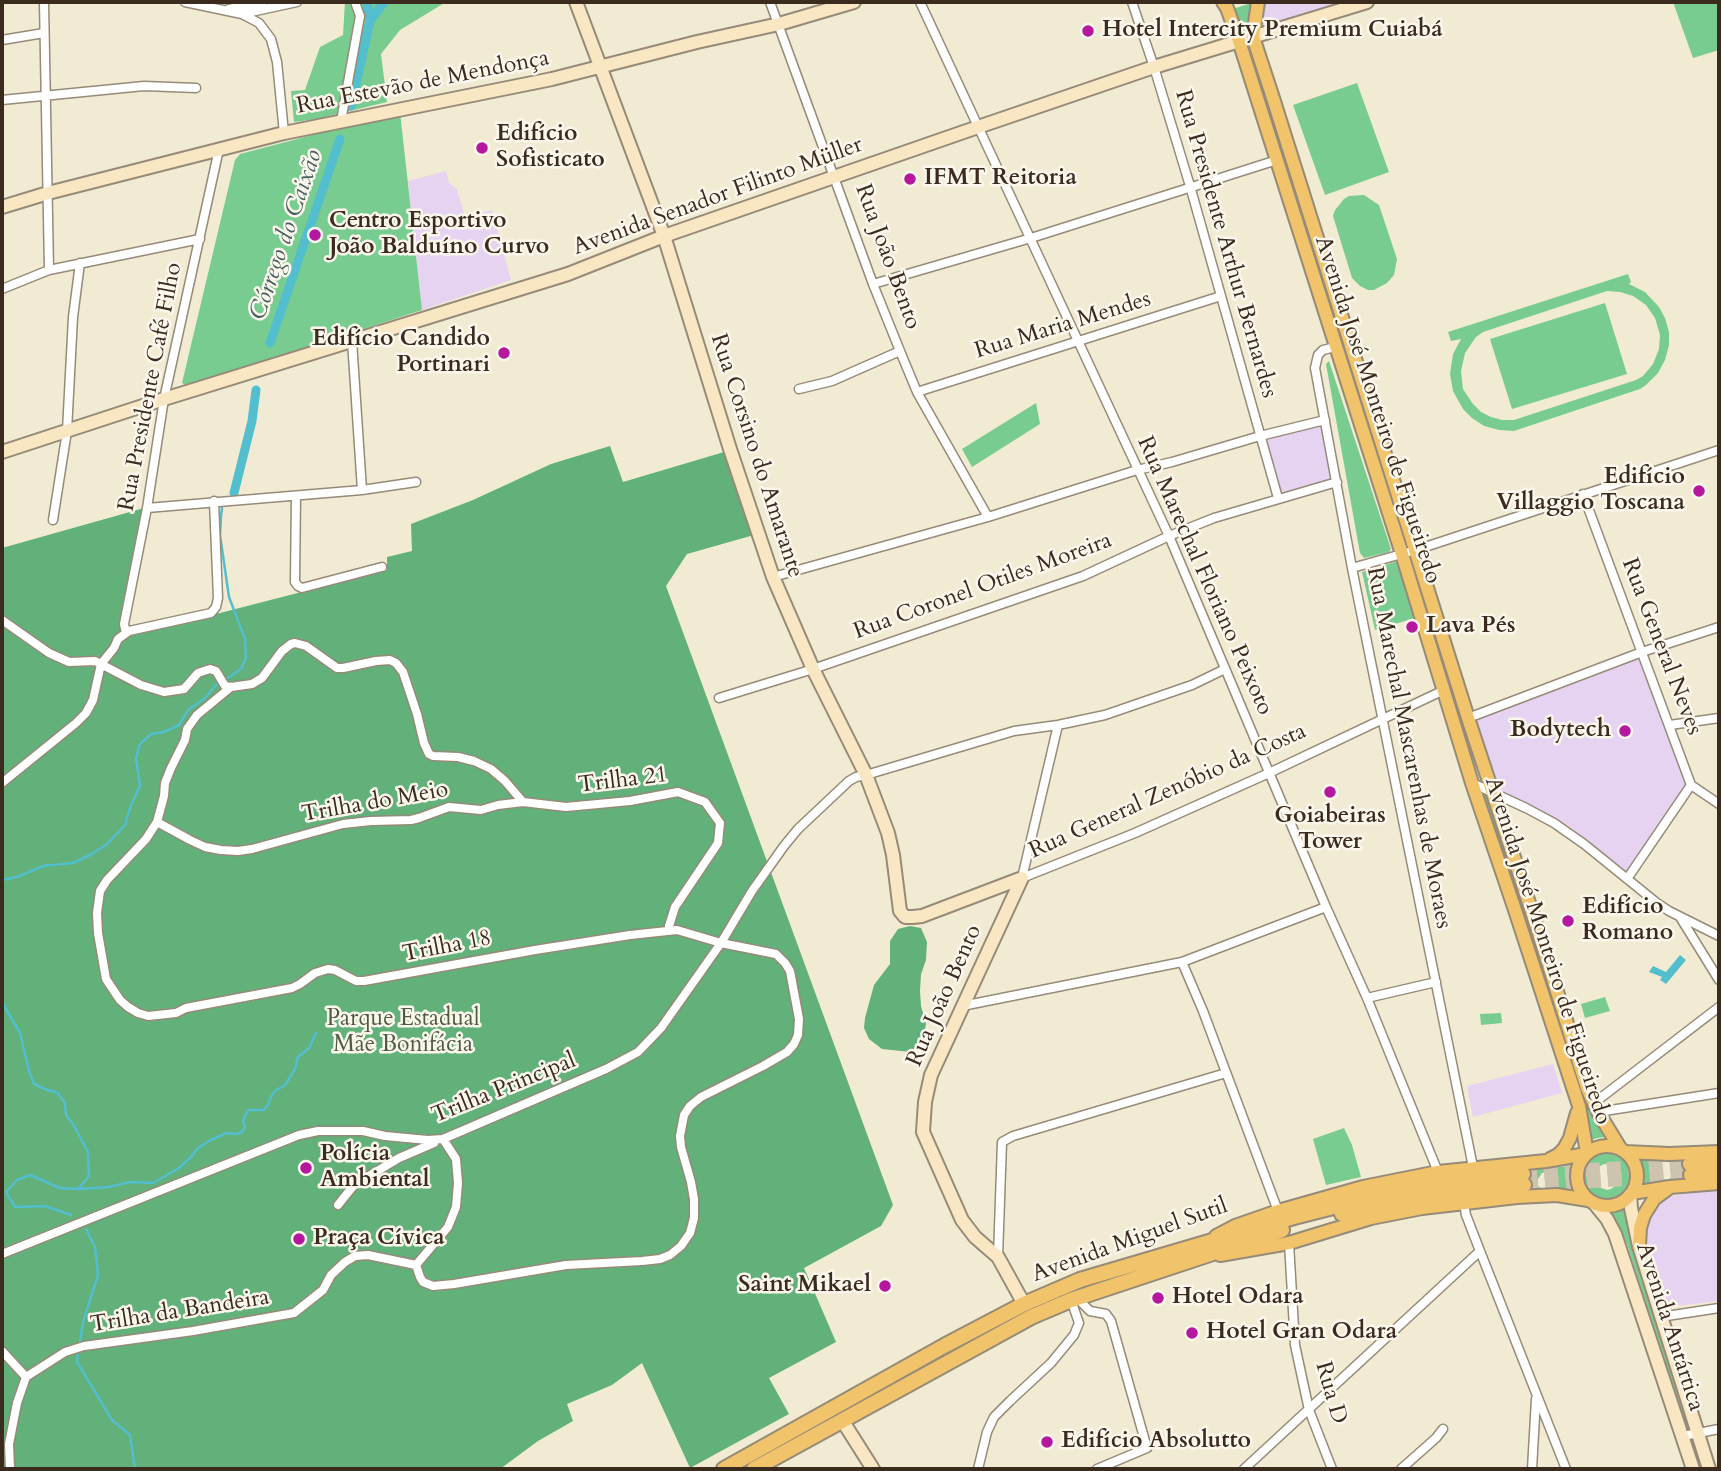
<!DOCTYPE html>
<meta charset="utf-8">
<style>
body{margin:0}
#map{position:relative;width:1721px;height:1471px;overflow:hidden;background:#f2ebd3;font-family:Cardo,serif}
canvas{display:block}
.frame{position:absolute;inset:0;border:4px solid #3b2a1e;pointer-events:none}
</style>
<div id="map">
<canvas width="1721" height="1471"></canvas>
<div class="frame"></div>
</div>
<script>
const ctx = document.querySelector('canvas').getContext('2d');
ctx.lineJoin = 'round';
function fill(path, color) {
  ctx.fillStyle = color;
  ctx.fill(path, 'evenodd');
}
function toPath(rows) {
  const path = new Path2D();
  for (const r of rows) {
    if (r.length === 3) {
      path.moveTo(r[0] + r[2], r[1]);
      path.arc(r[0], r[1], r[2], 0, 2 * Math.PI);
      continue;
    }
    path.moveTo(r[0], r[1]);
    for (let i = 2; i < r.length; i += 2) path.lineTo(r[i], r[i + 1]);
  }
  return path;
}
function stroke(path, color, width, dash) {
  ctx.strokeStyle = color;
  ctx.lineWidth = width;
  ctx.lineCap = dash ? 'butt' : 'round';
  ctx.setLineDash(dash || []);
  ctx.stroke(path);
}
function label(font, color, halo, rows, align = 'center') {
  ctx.font = font + ' Cardo,serif';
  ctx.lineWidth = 5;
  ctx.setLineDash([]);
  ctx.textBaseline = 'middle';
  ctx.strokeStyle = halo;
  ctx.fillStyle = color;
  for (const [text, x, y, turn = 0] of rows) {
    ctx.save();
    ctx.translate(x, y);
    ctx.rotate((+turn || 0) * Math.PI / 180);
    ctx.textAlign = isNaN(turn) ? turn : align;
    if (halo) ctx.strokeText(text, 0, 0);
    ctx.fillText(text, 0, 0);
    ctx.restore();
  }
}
const built = toPath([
 [1265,2,1350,2,1262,28],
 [446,171,449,183,457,189,465,217,492,210,511,280,422,310,408,181],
 [1323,423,1334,479,1279,493,1264,439],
 [1640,655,1687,785,1626,874,1572,828,1496,790,1471,720],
 [1553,1064,1562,1093,1473,1117,1467,1086],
 [1719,1190,1719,1301,1666,1307,1663,1304,1644,1245,1645,1232,1648,1220,1655,1207,1668,1197,1695,1192]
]);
const green = toPath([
 [345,2,446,2,400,30,381,54,387,102,317,119,294,122,291,91,305,90,320,47,343,35],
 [1673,2,1719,2,1719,50,1693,58],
 [1251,3,1250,31,1242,34,1233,9],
 [1357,83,1389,172,1325,195,1293,105],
 [1267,105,1269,105,1408,545,1404,546,1265,107],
 [400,112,422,310,188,386,182,383,235,160,240,154],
 [1364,195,1379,205,1397,259,1394,275,1387,283,1374,290,1368,290,1360,286,1352,278,1333,216,1335,210,1344,199,1349,196],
 [1628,274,1631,282,1629,284,1645,292,1659,307,1665,318,1669,332,1669,345,1665,360,1658,373,1646,385,1640,389,1514,431,1499,430,1484,426,1472,418,1463,409,1453,391,1450,374,1453,354,1461,339,1451,341,1448,332],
 [1607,291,1620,292,1633,296,1646,305,1655,318,1660,335,1659,349,1653,364,1643,376,1636,380,1514,420,1502,420,1491,417,1481,412,1473,404,1463,389,1461,371,1465,353,1476,337,1483,332],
 [1605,303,1627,374,1512,409,1490,339],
 [1329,361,1391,549,1389,552,1364,558,1360,553,1326,364],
 [1036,403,1040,424,972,467,962,449],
 [1412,554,1482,777,1479,776,1427,613,1421,593,1418,591,1408,558],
 [1398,561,1415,618,1375,630,1362,572],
 [1486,793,1606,1136,1605,1137,1597,1138,1589,1141,1544,979,1483,795],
 [1605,997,1610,1011,1585,1018,1581,1004],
 [1501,1013,1502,1023,1481,1025,1480,1014],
 [1344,1128,1352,1145,1361,1177,1326,1185,1313,1139],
 [1606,1152,1615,1154,1622,1158,1628,1164,1631,1172,1631,1181,1628,1189,1622,1195,1615,1199,1608,1201,1600,1200,1587,1192,1582,1177,1583,1170,1591,1157,1598,1153],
 [1604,1164,1613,1165,1619,1171,1620,1175,1618,1184,1611,1189,1607,1190,1599,1187,1596,1184,1594,1176,1597,1168],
 [1702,1153,1686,1167,1686,1171,1699,1181,1636,1186,1638,1172,1632,1158],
 [1663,1161,1669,1161,1675,1168,1675,1174,1668,1180,1658,1178,1655,1171,1657,1165],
 [1546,1166,1571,1167,1569,1174,1573,1191,1514,1194,1529,1187,1530,1180,1526,1172,1514,1170],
 [1549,1171,1556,1176,1557,1185,1553,1190,1544,1191,1538,1186,1538,1179,1542,1173],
 [1626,1206,1689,1422,1684,1423,1627,1244,1610,1211]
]);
const forest = toPath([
 [610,446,623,482,724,452,754,535,687,554,666,586,893,1205,881,1226,804,1268,836,1342,769,1378,789,1414,690,1468,642,1363,612,1385,567,1404,573,1421,538,1441,500,1469,2,1469,2,548,144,508,119,639,387,570,387,557,412,551,411,524,473,500,551,464],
 [910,926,921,928,927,942,926,960,921,974,920,991,921,1006,926,1024,922,1041,911,1052,882,1049,869,1039,864,1028,865,1018,874,985,890,964,890,941,898,929]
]);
const water = toPath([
 [1680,955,1686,960,1666,984,1660,980,1662,977,1649,972,1653,966,1666,972]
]);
const stream = toPath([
 [2,880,17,877,43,866,73,863,90,855,106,845,125,825,131,805,140,786,136,758,140,744,151,734,164,732,179,725,188,710,204,699,217,684,231,676,241,669,246,658,245,639,229,597,220,535,221,516,222,508],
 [2,1002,20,1033,29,1071,34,1084,45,1089,58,1093,65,1103,66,1115,73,1124,88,1152,89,1176,78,1189,60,1188,30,1175,17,1180,6,1192,15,1207,45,1206,71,1215],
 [79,1189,109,1187,130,1182,153,1183,179,1168,192,1156,198,1148,209,1141,226,1133,237,1134,242,1132,245,1127,243,1121,246,1114,249,1110,264,1110,268,1105,271,1097,275,1091,285,1085,295,1069,298,1057,309,1048,316,1033],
 [80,1343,83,1322,98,1275,95,1247,86,1229],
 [78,1352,77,1362,112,1420,130,1435,135,1469]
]);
const canal = toPath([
 [367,2,370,21],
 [351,106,370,21,384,2],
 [270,343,340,139],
 [234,493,252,421,256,390]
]);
const highwayTunnel = toPath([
 [1523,1174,1690,1164],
 [1524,1185,1691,1175]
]);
const street = toPath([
 [44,2,49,270],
 [185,2,242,14,259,23,271,39,277,62,284,133],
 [770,2,873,284,900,351,917,392,988,517],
 [920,2,1169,536,1326,907,1367,998,1438,1172],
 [1132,2,1154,67,1190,186,1278,498],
 [229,9,263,2],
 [242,14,297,2],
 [2,40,44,33],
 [2,100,144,86,196,88],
 [341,121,360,16,355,2],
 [873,284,1031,238,1277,160],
 [2,289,49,270,200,239],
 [352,341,362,490],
 [1335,347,1323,350,1318,355,1315,368,1352,568,1473,1167],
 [799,389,832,381,900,351],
 [917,392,1221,296],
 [1583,494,1691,785,1627,879],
 [296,496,295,582,298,586,302,588,382,567],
 [147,508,362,490,416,482],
 [53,520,67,431,73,317,80,263],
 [1352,568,1416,550,1719,450],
 [773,577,988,517,1137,470,1172,462,1260,436,1325,420],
 [2,620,49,653,69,662,95,661,141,685,164,692,184,689,198,673,210,669,216,671,225,686,231,687,252,684,262,678,282,651,291,644,295,643,306,646,337,668,343,668,376,661,390,660,396,663,403,672,417,714,424,743,429,754,433,756,458,757,474,761,491,769,505,781,523,802],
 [129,631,125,629,124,624,147,508,164,399,219,149],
 [231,687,197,715,187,729,185,740,171,768,165,783,164,796,157,822,146,839,107,880,100,891,97,913,98,933,106,979,120,1000,128,1007,138,1013,148,1016,176,1013,186,1008,292,988,300,984,315,973,328,969,335,970,356,981,364,981,535,950,630,935,677,930,721,943,776,954,785,963,790,971,799,1019,798,1035,794,1044,787,1052,763,1066,701,1097,690,1106,684,1115,680,1136,681,1147,691,1182,694,1199,694,1218,690,1233,681,1246,670,1255,660,1259,642,1261,566,1265,454,1284,433,1286,423,1282,420,1277,416,1265,448,1227,456,1207,458,1183,456,1159,443,1139],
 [719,698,813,669,1083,576,1169,536,1214,518,1337,482],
 [1468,718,1642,652,1719,627],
 [1670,725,1719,718],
 [2,783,76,723,86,713,93,700,101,664,114,648,118,639,129,631,211,613,216,607,218,598,214,501],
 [1472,783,1526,808,1554,823,1584,844,1657,903,1669,911,1719,936],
 [1691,785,1719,804],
 [157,822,190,840,205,847,221,850,238,851,252,849,343,824,371,821,411,820,419,818,449,807,481,810,498,805,523,802,566,807,630,801,678,792,705,802,720,823,718,843,675,907,669,926,669,931],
 [1022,878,1135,833,1269,773,1444,690],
 [1022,878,1058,725],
 [1680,917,1719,980],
 [1182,962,1203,1011,1278,1211],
 [1367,998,1436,982],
 [962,1006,1182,962,1326,907],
 [1594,1103,1719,1007],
 [1598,1112,1719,1093],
 [1464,1203,1466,1215,1480,1251,1566,1469],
 [338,1205,354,1185,399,1158,434,1143],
 [1289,1243,1295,1345,1309,1410,1332,1469],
 [2,1254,299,1135,318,1131,363,1131,385,1136,428,1140,443,1139,606,1069,638,1052,661,1028,721,943,752,891,784,846,798,829,849,781,856,777,866,775,1014,731,1058,725,1105,715,1192,685,1225,669],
 [998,1257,1002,1142,1013,1136,1226,1073],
 [1077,1298,1090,1311,1106,1314,1111,1321,1147,1448,1097,1469],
 [1660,1317,1719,1308],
 [2,1351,26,1377],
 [1683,1436,1719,1429],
 [10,1469,9,1444,17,1403,26,1377,65,1352,84,1346,193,1331,294,1313,323,1290,331,1275,345,1262,355,1256,368,1255,416,1265],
 [978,1469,987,1432,994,1417,1010,1401,1051,1363,1074,1335,1079,1323,1071,1300],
 [1244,1469,1480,1251],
 [1401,1469,1436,1438,1443,1429],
 [1532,1469,1536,1399]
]);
const secondary = toPath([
 [576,2,664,236,730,449,773,577,813,669,866,775,888,833,893,855,900,911,905,917,913,917,922,916,1022,878],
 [2,207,48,193,284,133,552,79,697,42,779,24,854,2],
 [2,452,164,399,568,274,664,236,978,127,1154,67,1367,2],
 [1022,878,931,1075,925,1102,923,1132,962,1220,975,1237,998,1257,1024,1304],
 [1630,1195,1631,1208,1639,1246,1709,1469],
 [1594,1203,1607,1219,1615,1234,1693,1469],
 [842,1420,873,1469]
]);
const primary = toPath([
 [1223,2,1227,8,1239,41,1402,554,1472,783,1514,907,1579,1106,1587,1153],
 [1258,2,1253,37,1273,98,1468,718,1537,927,1587,1088,1598,1112,1620,1148],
 [1607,1176,30],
 [1626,1152,1669,1154,1719,1152],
 [1550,1159,1558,1155,1564,1149,1570,1138,1577,1113],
 [1632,1193,1670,1187,1719,1183],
 [1216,1236,1235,1226,1278,1211,1363,1187,1438,1172,1546,1161,1586,1154],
 [1639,1246,1640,1228,1644,1215,1654,1199,1669,1188],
 [1220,1255,1289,1243,1371,1218,1422,1208,1517,1197,1557,1195,1588,1200]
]);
const highway = toPath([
 [1690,1164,1719,1162],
 [1691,1175,1719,1173],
 [1342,1214,1438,1194,1524,1185],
 [724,1469,944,1346,1024,1304,1080,1280,1294,1217,1357,1201,1439,1182,1475,1177,1523,1174],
 [754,1469,1031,1317,1071,1300,1282,1230]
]);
const markers = [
 [1088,31,7,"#b5179e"],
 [482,148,7,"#b5179e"],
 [910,179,7,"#b5179e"],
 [315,235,7,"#b5179e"],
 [504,353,7,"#b5179e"],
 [1699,491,7,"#b5179e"],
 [1412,627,7,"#b5179e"],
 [1625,731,7,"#b5179e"],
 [1330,792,7,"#b5179e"],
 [1568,921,7,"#b5179e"],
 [306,1168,7,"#b5179e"],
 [299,1239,7,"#b5179e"],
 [885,1286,7,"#b5179e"],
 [1158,1298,7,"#b5179e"],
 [1192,1333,7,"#b5179e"],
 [1047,1442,7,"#b5179e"]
];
const poiNames = [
 ["Hotel Intercity Premium Cuiabá",1102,31],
 ["Edifício",496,135],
 ["Sofisticato",496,161],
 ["IFMT Reitoria",924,179],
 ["Centro Esportivo",329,222],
 ["João Balduíno Curvo",329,248],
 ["Edifício Candido",490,340,"right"],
 ["Portinari",490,366,"right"],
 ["Edifício",1685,478,"right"],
 ["Villaggio Toscana",1685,504,"right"],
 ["Lava Pés",1426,627],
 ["Bodytech",1611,731,"right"],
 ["Goiabeiras",1330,817,"center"],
 ["Tower",1330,843,"center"],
 ["Edifício",1582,908],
 ["Romano",1582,934],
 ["Polícia",320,1155],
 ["Ambiental",320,1181],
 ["Praça Cívica",313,1239],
 ["Saint Mikael",871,1286,"right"],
 ["Hotel Odara",1172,1298],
 ["Hotel Gran Odara",1206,1333],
 ["Edifício Absolutto",1061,1442]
];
const streetNames = [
 ["Rua Estevão de Mendonça",423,83,-11],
 ["Avenida Senador Filinto Müller",718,197,-20],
 ["Rua Presidente Arthur Bernardes",1225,244,74],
 ["Rua João Bento",887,257,70],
 ["Rua Maria Mendes",1063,326,-17],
 ["Rua Presidente Café Filho",151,387,-79],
 ["Avenida José Monteiro de Figueiredo",1377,410,72],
 ["Rua Corsino do Amarante",756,456,72],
 ["Rua Marechal Floriano Peixoto",1204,576,66],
 ["Rua Coronel Otiles Moreira",983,587,-20],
 ["Rua General Neves",1661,647,69],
 ["Rua Marechal Mascarenhas de Moraes",1408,748,79],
 ["Trilha 21",623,781,-7],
 ["Rua General Zenóbio da Costa",1168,792,-24],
 ["Trilha do Meio",375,803,-10],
 ["Trilha 18",447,947,-11],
 ["Avenida José Monteiro de Figueiredo",1547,951,72],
 ["Rua João Bento",945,996,-66],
 ["Trilha Principal",504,1089,-22],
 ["Avenida Miguel Sutil",1130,1241,-20],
 ["Trilha da Bandeira",180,1312,-9],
 ["Avenida Antártica",1669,1327,72],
 ["Rua D",1330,1393,74]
];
const parkNames = [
 ["Parque Estadual",403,1020],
 ["Mãe Bonifácia",403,1046]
];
const waterNames = [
 ["Córrego do Caixão",287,235,-71]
];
fill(built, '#e5d3f1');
fill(green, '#79cc8f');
fill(forest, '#62b07a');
fill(water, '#53bece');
stroke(stream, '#53bece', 2.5);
stroke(canal, '#53bece', 9);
stroke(highwayTunnel, '#cdc4af', 14, [14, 7]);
stroke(street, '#968a78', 11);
stroke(secondary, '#968a78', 16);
stroke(primary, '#968a78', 16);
stroke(highway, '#968a78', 18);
stroke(street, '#fff', 8);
stroke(secondary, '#f9e7c3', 12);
stroke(primary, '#f1c36a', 12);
stroke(highway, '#f1c36a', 14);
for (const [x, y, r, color] of markers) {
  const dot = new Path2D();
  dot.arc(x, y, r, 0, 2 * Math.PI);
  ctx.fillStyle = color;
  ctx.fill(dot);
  stroke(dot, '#fbf7ec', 2.5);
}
label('bold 23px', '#3b2a1e', '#fbf7ec', poiNames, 'left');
label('23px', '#3b2a1e', '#fbf7ec', streetNames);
label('23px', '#4e5b40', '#fbf7ec', parkNames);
label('italic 24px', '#435e5c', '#fbf7ec', waterNames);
</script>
